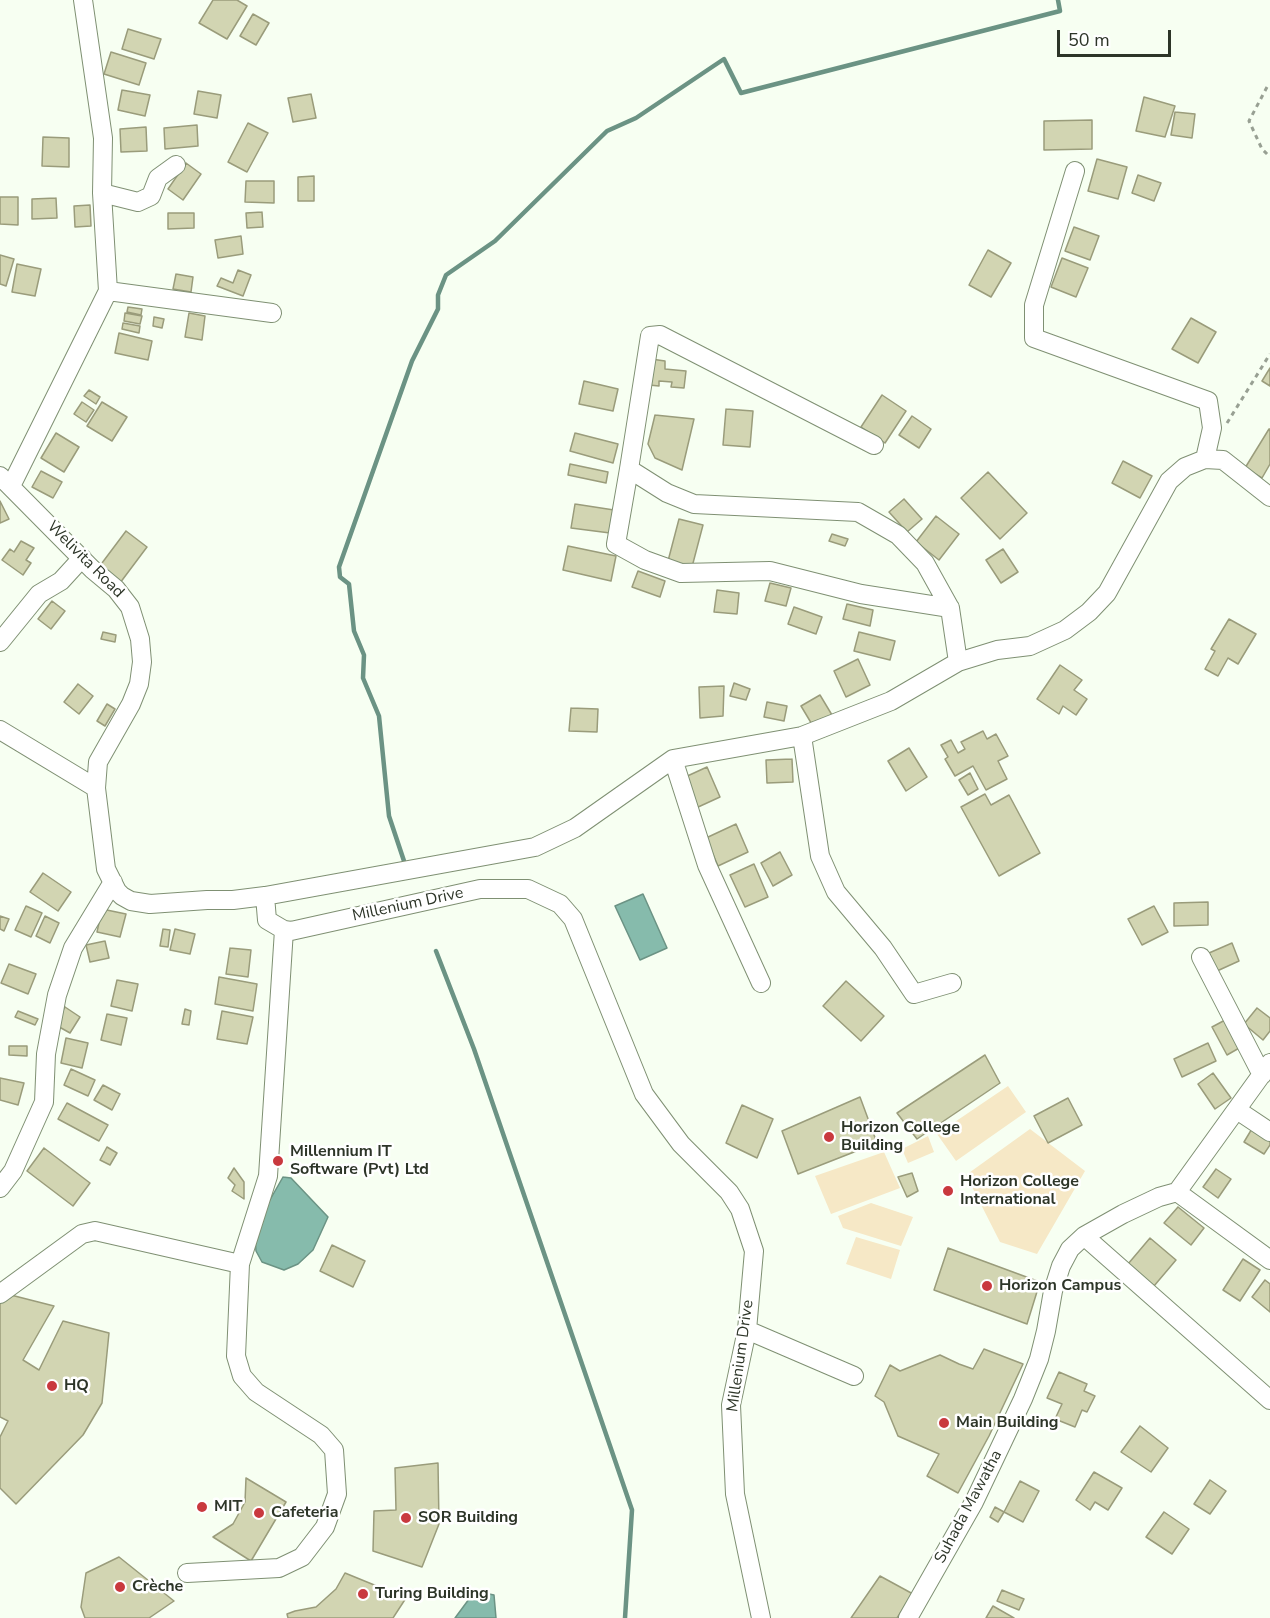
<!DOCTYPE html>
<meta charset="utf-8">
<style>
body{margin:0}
#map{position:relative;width:1270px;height:1618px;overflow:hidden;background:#f7fff2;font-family:"Nunito Sans",sans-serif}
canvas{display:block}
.scale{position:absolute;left:1057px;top:30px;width:114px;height:27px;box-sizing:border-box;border:3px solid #2d3528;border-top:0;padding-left:8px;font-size:18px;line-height:21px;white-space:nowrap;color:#2d3528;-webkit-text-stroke:4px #fff;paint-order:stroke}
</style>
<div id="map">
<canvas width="1270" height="1618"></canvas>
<div class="scale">50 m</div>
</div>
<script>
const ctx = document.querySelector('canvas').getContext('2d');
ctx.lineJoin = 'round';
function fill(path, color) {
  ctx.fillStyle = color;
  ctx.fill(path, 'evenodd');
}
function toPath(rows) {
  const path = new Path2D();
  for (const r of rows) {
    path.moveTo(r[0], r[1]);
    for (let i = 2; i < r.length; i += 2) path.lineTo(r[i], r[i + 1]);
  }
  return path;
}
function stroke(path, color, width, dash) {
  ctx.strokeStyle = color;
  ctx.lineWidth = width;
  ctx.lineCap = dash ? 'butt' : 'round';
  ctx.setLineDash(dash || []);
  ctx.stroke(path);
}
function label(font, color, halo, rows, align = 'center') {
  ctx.font = font + ' "Nunito Sans",sans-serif';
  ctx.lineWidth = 5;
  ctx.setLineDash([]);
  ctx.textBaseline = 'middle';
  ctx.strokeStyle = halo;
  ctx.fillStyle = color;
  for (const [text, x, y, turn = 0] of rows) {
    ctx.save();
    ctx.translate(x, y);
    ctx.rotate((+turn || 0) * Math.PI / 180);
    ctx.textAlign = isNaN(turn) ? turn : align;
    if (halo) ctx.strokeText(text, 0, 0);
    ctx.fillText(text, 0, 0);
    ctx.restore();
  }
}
const green = toPath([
 [1008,1086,1026,1112,956,1161,937,1134],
 [1030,1129,1085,1171,1037,1254,1000,1242,966,1175],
 [928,1136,934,1152,908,1163,902,1149],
 [884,1152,900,1188,831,1214,815,1176],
 [871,1203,913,1217,901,1246,843,1228,838,1216],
 [856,1237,900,1250,891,1279,846,1264]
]);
const water = toPath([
 [643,894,667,948,640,960,615,906,643,894],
 [283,1177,291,1178,328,1217,313,1250,298,1264,284,1270,262,1262,256,1251,255,1238,263,1212,283,1177],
 [475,1591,494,1595,496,1618,455,1618,475,1591]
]);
const stream = toPath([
 [404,861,389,816,379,716,363,678,364,655,354,631,349,584,340,577,339,567,412,361,438,309,438,295,446,275,495,241,607,131,636,118,724,59,741,93,1060,11,1058,0],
 [436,951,474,1049,632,1510,625,1618]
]);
const building = toPath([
 [213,0,237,0,247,6,227,39,199,23,213,0],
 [253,14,269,23,256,45,240,36,253,14],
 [128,29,161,39,154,59,122,49,128,29],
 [111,52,146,63,139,85,104,74,111,52],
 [122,90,150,95,145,116,118,110,122,90],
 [198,91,221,95,217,118,194,114,198,91],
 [311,94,316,118,293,122,288,98,311,94],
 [1144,97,1175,106,1165,137,1136,131,1144,97],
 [1175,112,1195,114,1192,138,1171,135,1175,112],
 [1092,120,1092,149,1044,150,1044,121,1092,120],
 [248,123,268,133,247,172,228,162,248,123],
 [197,125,198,146,165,149,164,128,197,125],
 [146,127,147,151,121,152,120,129,146,127],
 [43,137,69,138,69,167,42,166,43,137],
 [1097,159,1127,167,1118,199,1088,191,1097,159],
 [186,163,201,174,183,200,168,189,186,163],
 [1138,175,1161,183,1154,201,1132,193,1138,175],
 [314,176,314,201,298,201,298,177,314,176],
 [246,181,274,181,274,203,245,202,246,181],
 [0,197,18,197,18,225,0,224,0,197],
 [56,198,57,218,32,219,32,199,56,198],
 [90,205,91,226,75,227,74,206,90,205],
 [262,212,263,227,247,228,246,213,262,212],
 [168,213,194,213,194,228,168,229,168,213],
 [1074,227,1099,236,1090,260,1065,251,1074,227],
 [241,236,243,254,218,258,215,240,241,236],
 [988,250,1011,263,991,297,969,285,988,250],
 [0,255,14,259,6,286,0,284,0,255],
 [1062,258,1088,268,1076,297,1051,287,1062,258],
 [17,264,41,269,35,296,12,292,17,264],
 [238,270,251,275,243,296,217,286,221,278,233,283,238,270],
 [176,274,193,277,191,292,173,289,176,274],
 [128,307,142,309,141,315,127,312,128,307],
 [125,313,142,316,140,324,124,321,125,313],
 [189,313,205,316,202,340,185,337,189,313],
 [154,317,164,319,162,328,153,326,154,317],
 [1191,318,1216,332,1198,363,1172,349,1191,318],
 [123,323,140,326,139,333,122,329,123,323],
 [119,333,152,341,148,360,115,353,119,333],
 [651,359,665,361,665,369,686,371,684,388,671,387,672,382,659,381,659,386,649,385,651,359],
 [1270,368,1270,386,1262,381,1270,368],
 [584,381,618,389,613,411,579,404,584,381],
 [89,390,100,397,96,404,84,396,89,390],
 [882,395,906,411,885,443,861,427,882,395],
 [82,402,94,410,86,422,74,414,82,402],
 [102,402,127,417,112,441,87,426,102,402],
 [726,409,753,411,750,447,723,445,726,409],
 [655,415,694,419,682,470,655,458,648,444,655,415],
 [912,416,931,429,919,448,899,435,912,416],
 [1269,429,1270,429,1270,464,1262,478,1245,468,1269,429],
 [56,433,79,447,64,472,41,458,56,433],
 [575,433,618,444,613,463,570,451,575,433],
 [1123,461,1152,476,1140,498,1112,483,1123,461],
 [570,464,608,472,606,483,568,475,570,464],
 [41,471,62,482,53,498,32,487,41,471],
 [988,472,1027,513,1000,539,961,498,988,472],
 [904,499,922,519,907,532,889,512,904,499],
 [0,501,9,519,0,523,0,501],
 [575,504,614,510,610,533,571,528,575,504],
 [936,516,959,534,939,560,916,542,936,516],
 [679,519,703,525,692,567,668,561,679,519],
 [126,531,147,547,120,583,99,567,126,531],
 [832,534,848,539,845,546,829,541,832,534],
 [21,541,34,548,26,560,31,563,23,575,2,560,10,549,14,552,21,541],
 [568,546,616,556,611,581,563,570,568,546],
 [1003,549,1018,572,1001,583,986,560,1003,549],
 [638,571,665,581,660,597,632,587,638,571],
 [770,583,791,588,786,606,765,601,770,583],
 [717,590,739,593,737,614,714,612,717,590],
 [52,601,65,611,51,629,38,619,52,601],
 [847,604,873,610,870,626,843,619,847,604],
 [794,607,822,617,816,634,788,624,794,607],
 [1229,619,1256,634,1238,664,1228,658,1218,676,1205,669,1215,651,1211,649,1229,619],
 [103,632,116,635,115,642,101,639,103,632],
 [859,632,895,641,890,660,854,651,859,632],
 [858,659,870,685,846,697,834,671,858,659],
 [1060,665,1082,680,1074,690,1087,699,1076,715,1063,706,1059,714,1037,699,1060,665],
 [734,683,750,689,746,700,730,696,734,683],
 [78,684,93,696,79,714,64,702,78,684],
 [724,686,723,716,700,718,699,687,724,686],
 [820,695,832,715,813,726,801,706,820,695],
 [767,702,787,706,784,721,764,717,767,702],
 [107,704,115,709,105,726,97,721,107,704],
 [571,708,598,709,597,732,569,731,571,708],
 [983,731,987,739,996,734,1008,756,998,761,1007,779,986,790,973,766,955,776,945,759,948,757,941,745,951,740,958,753,965,749,961,742,983,731],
 [909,748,927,777,906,791,888,761,909,748],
 [792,759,793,782,767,783,766,760,792,759],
 [707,767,720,797,696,808,683,778,707,767],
 [970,773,978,789,968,795,959,780,970,773],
 [985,794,991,805,1009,795,1040,853,999,876,961,807,985,794],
 [736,824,748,852,718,866,706,838,736,824],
 [780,852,792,875,773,886,761,863,780,852],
 [754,864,768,897,745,907,730,875,754,864],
 [43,873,71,892,58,911,30,892,43,873],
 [1208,902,1208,925,1174,926,1174,903,1208,902],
 [26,906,42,913,31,937,15,930,26,906],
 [1154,906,1168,932,1142,945,1128,919,1154,906],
 [102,909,126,914,120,937,97,932,102,909],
 [0,916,9,919,4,931,0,929,0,916],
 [45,916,59,923,50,943,36,936,45,916],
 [163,929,170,930,168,947,160,946,163,929],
 [175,929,195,934,190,954,170,950,175,929],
 [105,941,109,958,90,962,86,945,105,941],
 [1232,943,1239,961,1217,971,1209,953,1232,943],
 [230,948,251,950,248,977,226,974,230,948],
 [9,964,36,974,28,994,1,983,9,964],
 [219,977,257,984,253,1011,215,1004,219,977],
 [117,980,138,984,132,1011,111,1006,117,980],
 [846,981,884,1016,861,1041,823,1006,846,981],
 [65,1007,80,1017,70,1033,54,1024,65,1007],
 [1257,1008,1270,1018,1270,1031,1263,1040,1244,1024,1257,1008],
 [185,1009,191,1011,189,1025,182,1024,185,1009],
 [18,1011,38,1019,35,1025,15,1017,18,1011],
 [222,1011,253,1017,247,1044,217,1039,222,1011],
 [107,1014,127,1018,121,1045,101,1040,107,1014],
 [1227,1019,1241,1047,1227,1055,1212,1027,1227,1019],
 [66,1038,88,1043,82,1068,61,1063,66,1038],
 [1208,1043,1216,1061,1182,1077,1174,1059,1208,1043],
 [9,1046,27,1046,27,1056,9,1055,9,1046],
 [985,1055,1000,1083,917,1139,897,1113,985,1055],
 [71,1069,95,1080,88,1096,64,1085,71,1069],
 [1213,1073,1231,1098,1215,1109,1198,1084,1213,1073],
 [0,1078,24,1083,18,1105,0,1100,0,1078],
 [103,1085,120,1094,112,1110,94,1100,103,1085],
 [860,1097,877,1143,798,1174,782,1131,860,1097],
 [1068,1098,1082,1125,1048,1143,1034,1116,1068,1098],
 [67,1103,108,1125,99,1141,58,1119,67,1103],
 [742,1105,773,1119,757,1158,726,1143,742,1105],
 [1253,1127,1270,1138,1270,1145,1264,1154,1244,1142,1253,1127],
 [107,1147,117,1153,110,1165,100,1160,107,1147],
 [44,1148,90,1183,73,1206,27,1171,44,1148],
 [234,1168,244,1182,244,1199,232,1191,235,1185,228,1178,234,1168],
 [1216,1169,1231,1179,1218,1198,1203,1187,1216,1169],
 [912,1173,918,1191,907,1197,898,1177,912,1173],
 [1178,1207,1204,1228,1191,1245,1164,1223,1178,1207],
 [1150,1238,1176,1260,1154,1286,1128,1264,1150,1238],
 [332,1245,365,1261,353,1287,320,1271,332,1245],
 [948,1248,1040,1282,1027,1324,934,1290,948,1248],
 [1243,1259,1260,1270,1240,1301,1223,1290,1243,1259],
 [1265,1280,1270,1284,1270,1312,1252,1297,1265,1280],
 [3,1293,54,1306,23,1360,39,1370,63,1321,109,1333,102,1403,83,1435,16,1504,0,1488,0,1437,8,1421,0,1417,0,1300,3,1293],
 [984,1349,1023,1364,989,1436,958,1493,927,1476,939,1454,898,1436,884,1402,875,1396,890,1365,900,1371,940,1355,959,1364,973,1369,984,1349],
 [1059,1372,1087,1384,1084,1391,1095,1396,1087,1412,1082,1410,1075,1427,1055,1419,1062,1404,1047,1398,1059,1372],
 [1140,1426,1168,1448,1151,1472,1121,1452,1140,1426],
 [438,1463,439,1524,422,1567,373,1551,374,1511,396,1510,395,1468,438,1463],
 [1094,1472,1122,1488,1108,1510,1095,1502,1090,1510,1076,1500,1094,1472],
 [246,1478,286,1502,251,1561,213,1537,233,1524,245,1502,246,1478],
 [1210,1480,1226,1491,1210,1514,1194,1504,1210,1480],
 [1020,1481,1039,1491,1023,1522,1004,1512,1020,1481],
 [995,1507,1004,1512,998,1522,990,1517,995,1507],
 [1164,1512,1189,1529,1172,1554,1146,1537,1164,1512],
 [119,1557,174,1601,149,1618,85,1618,81,1607,86,1573,119,1557],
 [345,1573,406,1598,393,1618,288,1618,287,1614,295,1611,316,1607,336,1589,345,1573],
 [880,1576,913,1594,897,1618,851,1618,880,1576],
 [1002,1590,1024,1599,1019,1610,997,1601,1002,1590],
 [993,1606,1014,1618,986,1618,993,1606]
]);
const path = toPath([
 [1267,87,1249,121,1262,149,1270,157],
 [1227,423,1270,354]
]);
const minor = toPath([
 [1075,171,1034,305,1034,338,1208,401,1212,428,1205,459],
 [102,193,138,202,151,196,158,178,176,165],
 [108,291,272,313],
 [874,445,660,335,650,336,629,469,616,544,645,560,681,573,770,571,861,594,950,608,958,662],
 [629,469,667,493,694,504,858,512,898,535,925,563,950,608],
 [0,476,92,569,116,589,130,607,140,639,142,662,139,684,131,704,98,762,96,788,106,869,117,891,122,896,131,901,150,904,207,900,233,900,265,896,535,847,575,828,673,759,802,736,891,701,958,662,997,650,1030,646,1065,630,1089,612,1107,593,1169,481,1185,467,1205,459,1223,460,1270,497],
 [11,486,108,291,102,193,103,138,83,0],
 [0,642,39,594,61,581,82,558],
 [0,730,96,788],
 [802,736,820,856,836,892,883,948,914,994,952,983],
 [673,759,707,865,761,983],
 [265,896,267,920,284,930,291,931,480,889,528,889,560,904,573,919,644,1094,681,1144,729,1192,740,1209,754,1251,747,1330,731,1405,735,1494,761,1618],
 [1201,957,1262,1075],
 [1237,1110,1270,1132],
 [0,1188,13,1171,44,1102,46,1054,57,995,73,948,113,882],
 [1177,1192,1270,1260],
 [1084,1236,1270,1400],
 [0,1294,82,1234,95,1231,240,1264],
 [747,1330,854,1376],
 [187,1573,279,1568,302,1557,325,1527,337,1494,334,1450,321,1435,256,1392,242,1376,236,1356,240,1264,268,1176,284,930],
 [908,1618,974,1502,1023,1399,1039,1359,1046,1331,1053,1291,1061,1266,1070,1249,1084,1236,1123,1214,1159,1197,1177,1192,1270,1063]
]);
const markers = [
 [829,1137,6,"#c9393e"],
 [278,1161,6,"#c9393e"],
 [948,1191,6,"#c9393e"],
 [987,1286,6,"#c9393e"],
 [52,1386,6,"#c9393e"],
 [944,1423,6,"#c9393e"],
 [202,1507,6,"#c9393e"],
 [259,1513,6,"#c9393e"],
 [406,1518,6,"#c9393e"],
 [120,1587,6,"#c9393e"],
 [363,1594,6,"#c9393e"]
];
const streetNames = [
 ["Welivita Road",85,560,45],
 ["Millenium Drive",408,905,-12],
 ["Millenium Drive",741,1356,-82],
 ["Suhada Mawatha",969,1507,-62]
];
const poiNames = [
 ["Horizon College",841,1128],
 ["Building",841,1146],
 ["Millennium IT",290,1152],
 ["Software (Pvt) Ltd",290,1170],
 ["Horizon College",960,1182],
 ["International",960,1200],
 ["Horizon Campus",999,1286],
 ["HQ",64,1386],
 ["Main Building",956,1423],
 ["MIT",214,1507],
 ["Cafeteria",271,1513],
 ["SOR Building",418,1518],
 ["Crèche",132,1587],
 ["Turing Building",375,1594]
];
fill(green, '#f6e8c6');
fill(water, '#86bbac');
stroke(water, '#6b9384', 1.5);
stroke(stream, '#6b9384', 4.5);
fill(building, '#d2d5b2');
stroke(building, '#9a9c7b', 1.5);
stroke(minor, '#7f9073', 20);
stroke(path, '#98a093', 3, [4.5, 4.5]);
stroke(minor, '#fff', 18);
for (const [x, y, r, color] of markers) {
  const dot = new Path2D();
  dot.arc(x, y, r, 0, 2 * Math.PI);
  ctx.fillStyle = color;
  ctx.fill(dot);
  stroke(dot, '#fff', 2);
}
label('16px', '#2d3528', '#fff', streetNames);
label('bold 16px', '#2d3528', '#fff', poiNames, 'left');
</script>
